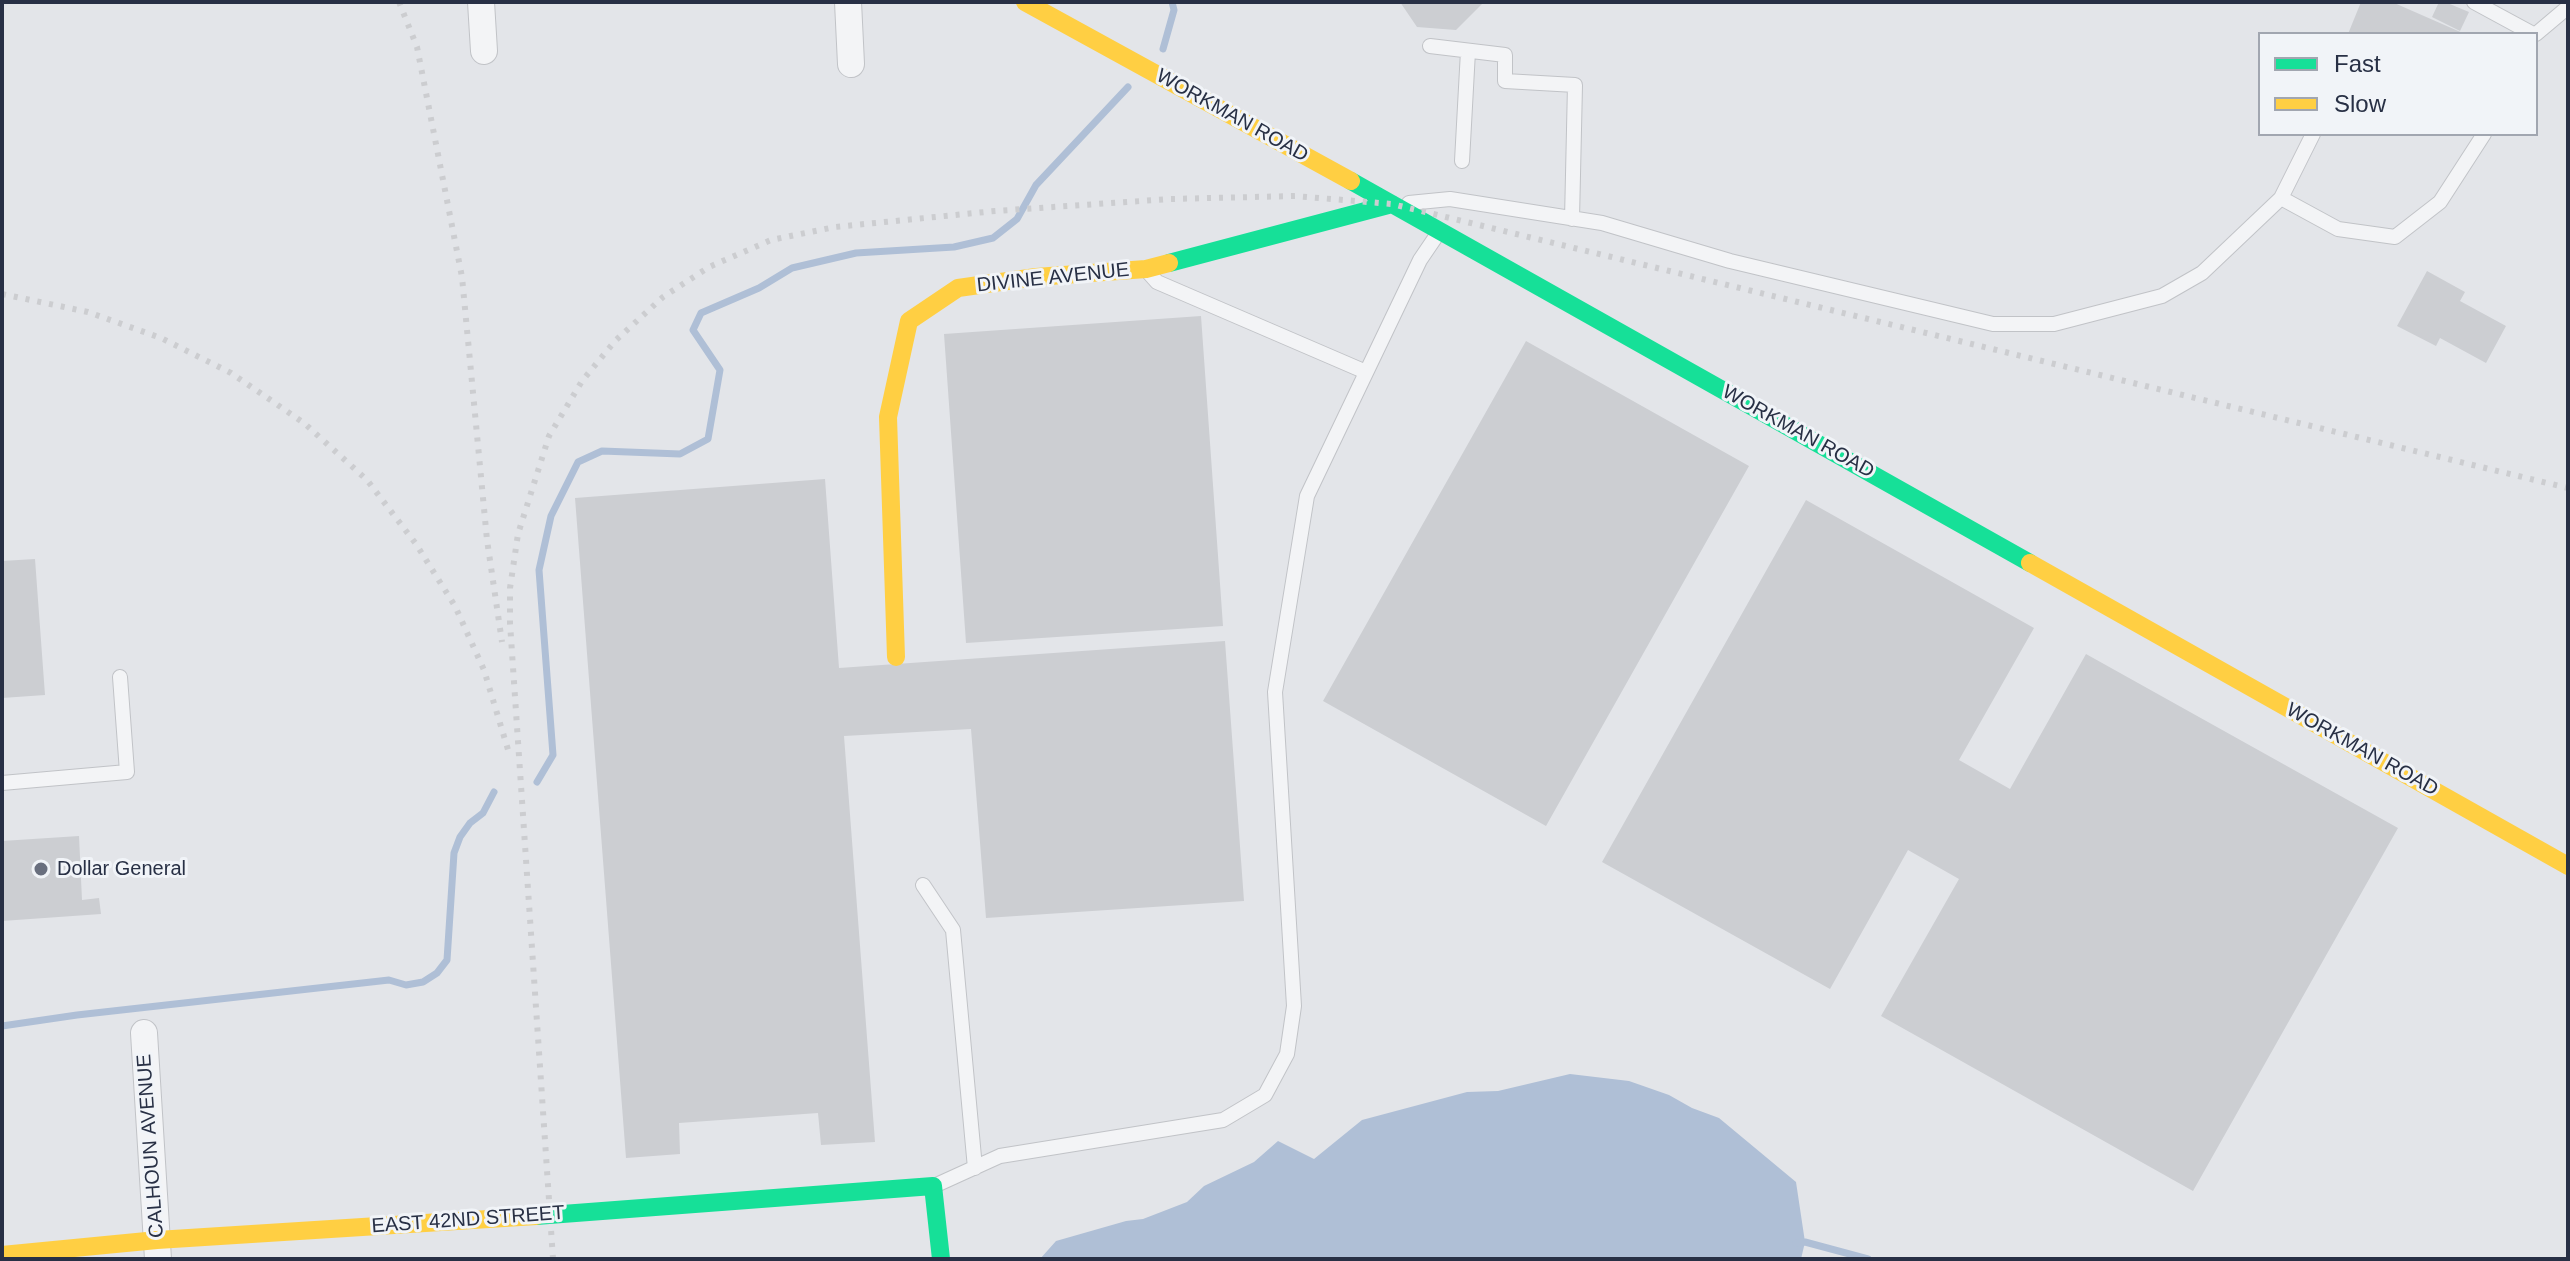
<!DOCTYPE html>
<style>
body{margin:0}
#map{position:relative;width:2570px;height:1261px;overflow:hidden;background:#e3e5e9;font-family:Arial,sans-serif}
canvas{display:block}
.frame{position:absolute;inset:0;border:4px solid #283045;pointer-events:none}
.legend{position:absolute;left:2258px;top:32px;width:280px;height:104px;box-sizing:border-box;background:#f1f4f8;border:2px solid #a1a6b0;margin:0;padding:10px 14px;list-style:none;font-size:24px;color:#283045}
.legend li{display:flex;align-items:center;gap:16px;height:40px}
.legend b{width:40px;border:2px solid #a1a6b0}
</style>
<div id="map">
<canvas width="2570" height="1261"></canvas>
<div class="frame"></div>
<ul class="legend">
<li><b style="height:10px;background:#16e098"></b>Fast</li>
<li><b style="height:10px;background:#ffcf43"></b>Slow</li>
</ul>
</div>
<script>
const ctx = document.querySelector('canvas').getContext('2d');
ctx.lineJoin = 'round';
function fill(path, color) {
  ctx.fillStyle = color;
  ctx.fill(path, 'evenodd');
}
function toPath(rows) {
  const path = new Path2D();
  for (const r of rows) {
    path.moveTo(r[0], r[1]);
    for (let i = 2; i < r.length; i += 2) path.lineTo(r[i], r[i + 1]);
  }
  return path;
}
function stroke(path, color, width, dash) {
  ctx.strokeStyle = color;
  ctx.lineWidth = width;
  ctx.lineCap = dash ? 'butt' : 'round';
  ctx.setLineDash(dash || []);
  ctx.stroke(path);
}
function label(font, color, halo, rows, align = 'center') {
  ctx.font = font + ' Arial,sans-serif';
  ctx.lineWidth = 6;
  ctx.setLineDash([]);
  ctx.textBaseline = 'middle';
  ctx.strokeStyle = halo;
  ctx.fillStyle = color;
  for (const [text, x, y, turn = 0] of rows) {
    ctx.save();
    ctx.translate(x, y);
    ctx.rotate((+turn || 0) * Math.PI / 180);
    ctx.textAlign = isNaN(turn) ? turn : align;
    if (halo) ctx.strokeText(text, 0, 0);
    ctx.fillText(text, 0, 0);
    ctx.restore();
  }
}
const water = toPath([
 [1570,1074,1629,1081,1669,1095,1692,1108,1719,1118,1796,1182,1805,1242,1801,1259,1040,1259,1056,1241,1126,1221,1143,1219,1187,1202,1204,1186,1254,1162,1278,1141,1314,1159,1362,1120,1467,1092,1498,1091]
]);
const stream = toPath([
 [1163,49,1174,10,1172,2],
 [537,782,553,755,539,570,551,516,578,462,602,451,680,454,708,439,720,370,693,330,701,313,759,288,792,268,856,253,954,247,993,238,1017,219,1036,185,1128,87],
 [2,1026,77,1015,389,980,406,985,423,982,437,973,447,960,454,853,460,837,470,823,483,813,494,792],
 [1796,1243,1805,1242,1868,1259]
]);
const building = toPath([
 [1400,2,1484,2,1456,30,1417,27],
 [2361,2,2392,2,2465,34,2348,34],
 [2439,2,2445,2,2469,12,2460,31,2432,17],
 [2427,271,2465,292,2460,301,2506,326,2486,363,2440,338,2436,346,2397,326],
 [1201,316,1223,626,966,643,944,334],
 [1526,341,1749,466,1546,826,1323,701],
 [825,479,839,668,1225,641,1244,901,986,918,971,729,844,736,875,1142,821,1145,818,1113,679,1123,680,1154,626,1158,575,498],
 [1806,500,2034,628,1959,760,2010,789,2086,654,2398,828,2193,1191,1881,1016,1959,879,1908,850,1830,989,1602,862],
 [35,559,45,695,2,698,2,561],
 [79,836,82,900,99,898,101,914,2,921,2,841]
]);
const lane = toPath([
 [2474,2,2533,34],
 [2536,34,2568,7],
 [1430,46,1505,55,1505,81,1575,85,1572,219],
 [1462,161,1468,51],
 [2281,198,2338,229,2395,237,2440,202,2484,134],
 [1409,203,1450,199,1602,223,1730,261,1993,324,2054,324,2162,296,2202,273,2281,198,2313,134],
 [1149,273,1157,282,1366,372],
 [2,783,127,772,120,677],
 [923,885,953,930,975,1168],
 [934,1186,1000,1156,1223,1120,1265,1095,1287,1054,1294,1006,1275,692,1307,496,1420,260,1439,232]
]);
const street = toPath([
 [481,2,484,51],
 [848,2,851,64],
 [144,1033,158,1259]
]);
const fast = toPath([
 [1351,181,2030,563],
 [1169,263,1392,204],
 [536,1216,933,1186,941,1259]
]);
const slow = toPath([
 [1025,2,1351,181],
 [2030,563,2568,866],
 [896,657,888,417,909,321,958,288,1036,277,1146,269,1169,263],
 [2,1255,157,1240,536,1216]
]);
const rail = toPath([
 [399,2,417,47,462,277,487,540,502,642],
 [2,294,88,312,161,338,231,373,304,423,367,480,416,544,455,606,484,670,509,753],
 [553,1259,510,623,510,588,518,534,549,436,582,381,615,341,663,297,709,267,771,240,835,227,995,211,1170,199,1295,196,1392,204,2568,488]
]);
const markers = [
 [41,869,8,"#696f7e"]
];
const streetNames = [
 ["WORKMAN ROAD",1232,116,29],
 ["DIVINE AVENUE",1053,278,-6],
 ["WORKMAN ROAD",1798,432,29],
 ["WORKMAN ROAD",2362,750,29],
 ["CALHOUN AVENUE",151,1146,-94],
 ["EAST 42ND STREET",468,1220,-4]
];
const poiNames = [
 ["Dollar General",57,869]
];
fill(water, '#afbfd6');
stroke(stream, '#afbfd6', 7);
fill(building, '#ccced2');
stroke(lane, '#c1c3c7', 16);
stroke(street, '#c1c3c7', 28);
stroke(lane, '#f3f4f6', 14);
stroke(street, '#f3f4f6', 26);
stroke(fast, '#16e098', 18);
stroke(slow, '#ffcf43', 18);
stroke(rail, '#cccdd0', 6, [4, 8]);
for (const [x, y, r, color] of markers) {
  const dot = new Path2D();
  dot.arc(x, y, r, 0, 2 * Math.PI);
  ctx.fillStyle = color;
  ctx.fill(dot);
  stroke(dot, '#f1f4f8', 3);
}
label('20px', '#283045', '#f1f4f8', streetNames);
label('20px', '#283045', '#f1f4f8', poiNames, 'left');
</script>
